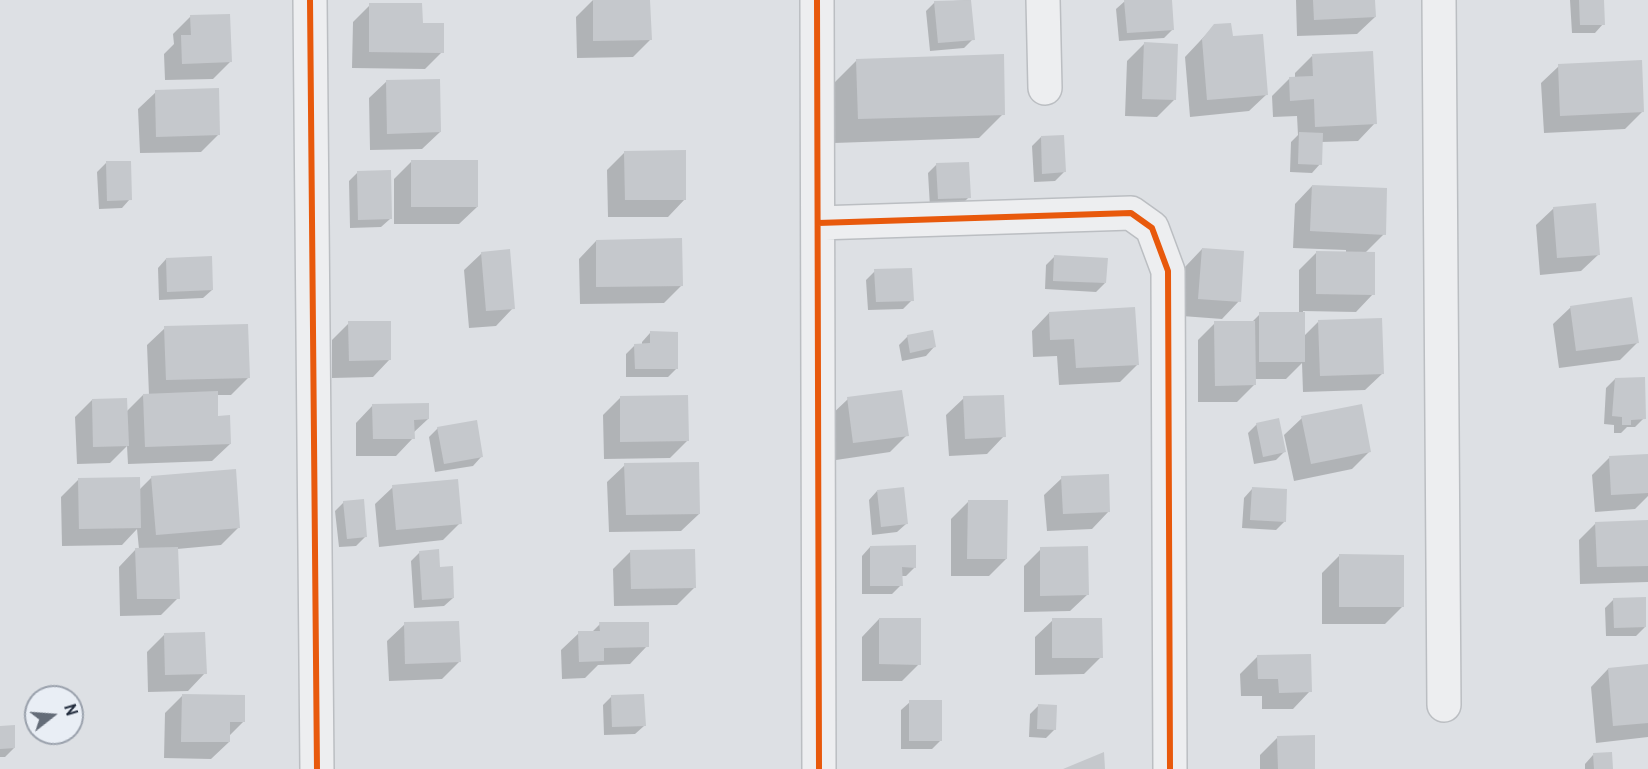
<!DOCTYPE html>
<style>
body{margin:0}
#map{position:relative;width:1648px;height:769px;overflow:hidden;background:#dde0e4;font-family:Overpass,sans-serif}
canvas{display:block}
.north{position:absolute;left:24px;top:685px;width:60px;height:60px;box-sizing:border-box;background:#e9eef5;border:2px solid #9aa1ac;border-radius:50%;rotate:73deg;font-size:16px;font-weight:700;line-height:24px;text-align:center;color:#232d3e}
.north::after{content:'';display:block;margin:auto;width:21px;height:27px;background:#646c78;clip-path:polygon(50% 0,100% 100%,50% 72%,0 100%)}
</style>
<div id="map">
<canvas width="1648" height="769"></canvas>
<div class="north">N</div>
</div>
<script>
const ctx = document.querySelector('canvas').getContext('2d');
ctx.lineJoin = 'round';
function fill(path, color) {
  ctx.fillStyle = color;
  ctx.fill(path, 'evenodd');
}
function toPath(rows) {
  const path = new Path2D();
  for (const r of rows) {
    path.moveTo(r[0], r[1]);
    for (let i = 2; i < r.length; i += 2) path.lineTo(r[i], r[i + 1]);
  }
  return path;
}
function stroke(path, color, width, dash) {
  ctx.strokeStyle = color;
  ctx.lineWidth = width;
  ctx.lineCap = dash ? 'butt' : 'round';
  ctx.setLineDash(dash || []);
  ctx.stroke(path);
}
const shadow = toPath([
 [593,0,649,0,650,40,633,57,577,58,576,17],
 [970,0,973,39,964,48,930,51,926,11,935,2],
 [1171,0,1173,29,1164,38,1119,41,1116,9,1125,1],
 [1296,0,1374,0,1375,17,1357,34,1297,36],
 [1570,0,1603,0,1603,24,1595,33,1572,33],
 [370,5,421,25,442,52,425,69,352,68,353,22],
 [191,16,230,62,213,79,165,80,164,54,174,44,173,34],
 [1214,26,1231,38,1267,94,1249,111,1190,117,1185,57],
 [1144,44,1174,100,1157,117,1125,116,1127,61],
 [1312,56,1375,123,1358,141,1321,142,1320,164,1312,173,1290,172,1291,142,1298,135,1297,116,1273,117,1272,96,1290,78,1295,78,1295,73],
 [857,60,1003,114,979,138,834,143,833,84],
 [1559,66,1643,111,1625,129,1544,133,1541,83],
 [387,81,440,132,422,149,370,150,369,98],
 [156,92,219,134,201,152,140,153,138,109],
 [1041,137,1064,172,1055,181,1034,182,1032,146],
 [625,152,685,199,668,217,608,217,607,170],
 [411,162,477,207,459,224,394,224,394,179],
 [106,163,130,199,122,208,99,209,97,172],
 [937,164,969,197,960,206,930,207,928,173],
 [358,172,390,219,381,227,350,228,349,181],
 [1312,186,1384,234,1365,253,1373,294,1356,312,1303,311,1303,337,1318,322,1383,373,1365,390,1303,392,1302,363,1286,379,1254,379,1254,385,1237,402,1198,402,1198,340,1215,323,1251,323,1260,314,1299,313,1299,270,1316,253,1346,253,1346,250,1293,248,1295,204],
 [1554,208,1599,254,1581,271,1540,275,1536,225],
 [596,241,681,286,664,303,580,304,579,259],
 [1202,249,1239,301,1222,319,1182,316,1185,267],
 [482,253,513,308,496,326,469,328,464,270],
 [1055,256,1105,283,1096,292,1045,289,1046,265],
 [166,259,212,290,203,298,159,300,158,268],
 [875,271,912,300,903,309,868,310,866,280],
 [1571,307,1637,343,1620,360,1559,368,1553,324],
 [1049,313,1137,365,1120,382,1059,385,1057,356,1033,357,1032,331],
 [349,323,390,359,373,377,332,378,332,340],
 [165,328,249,377,231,395,216,395,217,417,230,444,212,461,128,464,127,446,110,463,77,464,75,417,92,400,126,412,143,395,149,395,147,345],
 [650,333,677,368,668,377,626,377,626,354,635,345,642,345,642,342],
 [908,336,934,347,926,356,902,361,899,345],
 [1615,379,1644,418,1635,427,1627,427,1621,433,1614,433,1614,425,1604,424,1606,388],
 [620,398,688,440,670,458,604,459,603,415],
 [964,398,1004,436,987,454,949,456,946,415],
 [848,399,907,435,890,452,836,460,830,416],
 [373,405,428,419,413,433,413,438,396,456,356,456,356,423],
 [1302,418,1369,452,1352,469,1294,481,1284,435],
 [1257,424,1284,452,1276,460,1254,464,1248,433],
 [438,428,481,457,473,466,435,472,429,437],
 [1648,455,1648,496,1635,509,1595,512,1592,475,1609,458],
 [625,465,699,514,681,531,609,532,607,482],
 [152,477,238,528,221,545,177,549,178,598,161,615,120,616,119,567,136,549,139,549,137,529,122,545,62,546,61,497,79,479,138,491],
 [1062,478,1109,511,1092,529,1047,531,1044,495],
 [393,487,460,523,443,540,379,547,375,504],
 [1252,489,1285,521,1276,530,1242,528,1244,498],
 [877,491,906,524,897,532,872,535,869,500],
 [969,501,1006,559,989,576,951,576,951,519],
 [344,502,365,537,356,546,339,547,335,511],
 [1648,522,1648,582,1580,584,1579,540,1596,523],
 [870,547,915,567,906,576,901,576,901,585,892,594,862,594,862,556],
 [1041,549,1088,594,1070,611,1024,612,1024,566],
 [631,551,694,588,677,605,614,606,613,569],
 [420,552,439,569,453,598,444,606,414,608,411,561],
 [1339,556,1402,607,1385,624,1322,624,1322,573],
 [1614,599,1645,627,1636,636,1606,636,1605,608],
 [879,619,919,664,902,681,862,681,862,637],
 [1053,620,1101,657,1084,674,1035,675,1035,637],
 [405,624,459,662,442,679,389,681,387,641],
 [600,624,647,646,630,664,598,665,585,678,562,679,561,650,579,633,591,633],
 [164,635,205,673,188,691,148,692,147,652],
 [1258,656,1310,691,1293,709,1262,709,1262,696,1241,696,1240,674],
 [1648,665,1648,737,1596,743,1591,687,1608,669],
 [182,696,244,721,229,736,229,742,211,759,164,758,165,713],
 [612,696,644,726,635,734,604,735,603,705],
 [910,702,941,740,932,749,901,749,901,710],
 [1039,705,1055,729,1046,738,1029,737,1030,714],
 [0,727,14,748,5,757,0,757],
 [1277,738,1314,769,1260,769,1260,755],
 [1593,755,1612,769,1585,769,1585,764]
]);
const building = toPath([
 [593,0,650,0,652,40,593,41],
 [971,0,975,40,938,43,934,1],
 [1124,0,1172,0,1174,30,1127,33],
 [1313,0,1375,0,1376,17,1314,20],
 [1579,0,1604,0,1605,25,1580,25],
 [369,3,422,3,423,23,444,23,444,53,369,52],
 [230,14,232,62,182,64,181,35,191,35,190,15],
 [1231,23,1233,36,1263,34,1268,95,1207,100,1202,39,1214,24],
 [1144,42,1178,44,1176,100,1142,99],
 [1373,51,1377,124,1315,127,1314,99,1290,101,1289,77,1313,76,1312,54],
 [1004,54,1005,115,858,119,856,59],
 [1642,60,1644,112,1560,116,1558,64],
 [440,79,441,132,387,134,386,80],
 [219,88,220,135,156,137,155,90],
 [1299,132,1323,133,1322,165,1298,164],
 [1064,135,1066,172,1042,174,1041,136],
 [686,150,686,200,625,200,624,151],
 [411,160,478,160,478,207,411,207],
 [106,161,131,161,132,200,107,201],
 [969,162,971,198,938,199,936,163],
 [391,170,392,219,358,220,357,171],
 [1312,185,1387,188,1386,235,1310,231],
 [1596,203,1600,255,1557,258,1553,207],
 [682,238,683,286,596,287,596,240],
 [1202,248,1244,251,1241,302,1198,299],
 [510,249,515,309,486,311,481,252],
 [1316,251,1375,252,1375,295,1316,294],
 [1054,255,1108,258,1106,283,1053,281],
 [212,256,213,290,167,292,166,258],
 [912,268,914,301,876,302,874,269],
 [1632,297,1639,343,1576,351,1570,306],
 [1135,307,1139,365,1076,368,1074,339,1050,340,1049,312],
 [1259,312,1305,312,1305,362,1259,362],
 [1382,318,1384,374,1320,376,1318,320],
 [348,321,391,321,391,360,349,361],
 [1214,321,1255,321,1256,385,1215,386],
 [248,324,250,378,166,380,164,326],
 [933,330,936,347,910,353,907,335],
 [650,331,678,332,678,369,635,369,634,344,650,343],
 [1645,377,1646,419,1631,420,1631,425,1622,425,1622,417,1612,416,1615,378],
 [902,390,909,436,853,443,847,397],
 [218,391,218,416,230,415,231,444,145,447,143,394],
 [688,395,689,441,620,442,620,396],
 [1004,395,1006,437,965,439,963,396],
 [127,398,129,446,93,447,92,399],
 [429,403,429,419,414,420,415,439,373,439,372,404],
 [1362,404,1371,452,1311,464,1301,416],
 [1279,418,1286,452,1263,457,1256,423],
 [477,420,483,457,444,464,437,427],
 [1648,454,1648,493,1611,495,1609,456],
 [699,462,700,514,626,515,624,463],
 [236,469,240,528,156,535,151,476],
 [1109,474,1110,512,1063,514,1061,476],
 [140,477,141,528,79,529,78,478],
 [458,479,462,524,396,530,392,485],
 [904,487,908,524,881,527,877,490],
 [1252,487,1287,489,1286,522,1250,520],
 [364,499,367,537,347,539,343,501],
 [968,500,1008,500,1007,559,967,559],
 [1648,520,1648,566,1597,567,1595,522],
 [916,545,916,568,902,567,903,586,870,586,870,546],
 [1088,546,1089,595,1040,596,1040,547],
 [178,547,180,599,137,599,135,548],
 [439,549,440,567,453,566,454,598,422,600,419,551],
 [695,549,696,588,631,589,630,550],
 [1339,554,1404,555,1404,607,1339,607],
 [1646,597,1646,627,1614,628,1613,598],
 [879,618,921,618,921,665,879,664],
 [1052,618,1102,618,1103,658,1052,658],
 [459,621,461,662,405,664,404,622],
 [599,622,649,622,649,647,604,648,604,661,579,662,578,631,600,631],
 [205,632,207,674,165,675,164,633],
 [1311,654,1312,692,1279,693,1278,679,1258,679,1257,655],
 [1648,664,1648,723,1613,726,1608,668],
 [182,694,245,695,245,722,230,722,230,742,181,742],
 [644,694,646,726,612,727,611,695],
 [909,700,942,700,942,741,909,741],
 [1038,704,1057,705,1056,730,1037,729],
 [15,725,15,748,0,749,0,726],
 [1315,735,1315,769,1278,769,1277,736],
 [1104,752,1105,769,1063,769],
 [1612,752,1613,769,1594,769,1593,753]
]);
const minor = toPath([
 [310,0,317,769],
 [817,0,819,769],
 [1043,0,1045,88],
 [1439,0,1444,705],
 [818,223,1131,213,1152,228,1168,271,1170,769]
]);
const cycleway = toPath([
 [310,0,317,769],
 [817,0,819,769],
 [818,223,1131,213,1152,228,1168,271,1170,769]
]);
fill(shadow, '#0003');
fill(building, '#c5c8cc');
stroke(minor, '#bbbec2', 36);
stroke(minor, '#edeef0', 33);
stroke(cycleway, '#e8590c', 6);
</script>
